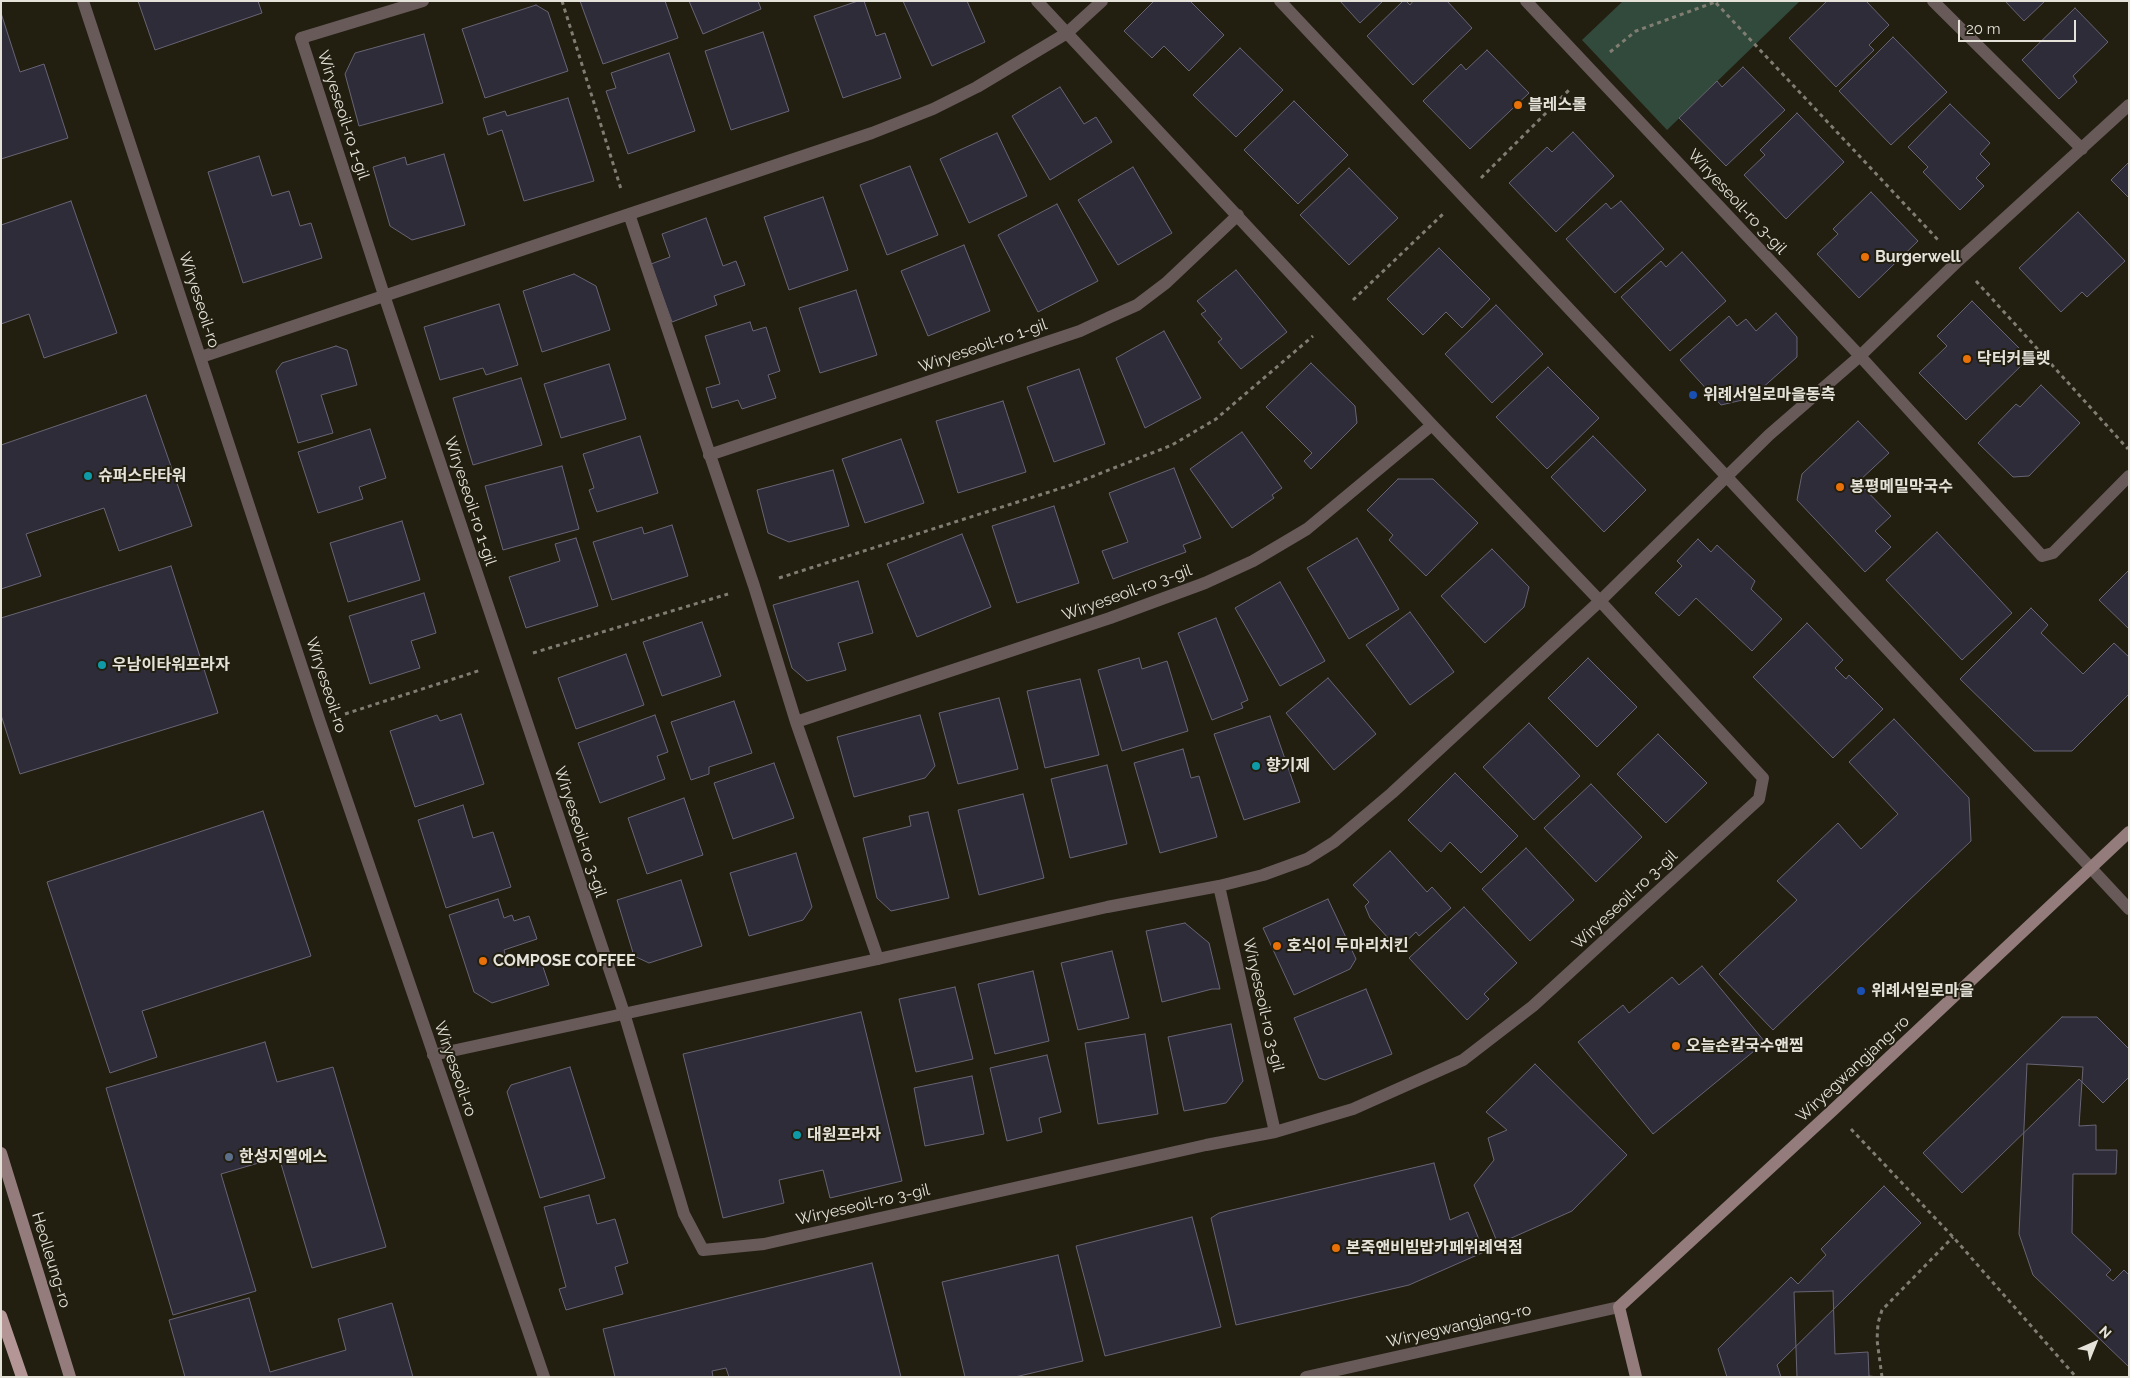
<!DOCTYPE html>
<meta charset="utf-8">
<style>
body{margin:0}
#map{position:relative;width:2130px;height:1378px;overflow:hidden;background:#221f11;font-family:Raleway,sans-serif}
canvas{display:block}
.frame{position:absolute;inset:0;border:2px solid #e4e2d9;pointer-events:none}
.north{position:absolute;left:2070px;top:1318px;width:50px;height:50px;-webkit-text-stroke:4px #221f11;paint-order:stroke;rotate:44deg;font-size:14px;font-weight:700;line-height:20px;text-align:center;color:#e4e2d9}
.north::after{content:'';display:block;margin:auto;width:18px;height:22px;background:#e4e2d9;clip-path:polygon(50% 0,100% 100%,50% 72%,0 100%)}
.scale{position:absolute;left:1958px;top:20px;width:118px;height:22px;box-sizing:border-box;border:2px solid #e4e2d9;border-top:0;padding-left:6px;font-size:15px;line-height:18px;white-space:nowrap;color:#e4e2d9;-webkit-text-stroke:4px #221f11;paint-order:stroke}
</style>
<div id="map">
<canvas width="2130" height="1378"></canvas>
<div class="frame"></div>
<div class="north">N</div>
<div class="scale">20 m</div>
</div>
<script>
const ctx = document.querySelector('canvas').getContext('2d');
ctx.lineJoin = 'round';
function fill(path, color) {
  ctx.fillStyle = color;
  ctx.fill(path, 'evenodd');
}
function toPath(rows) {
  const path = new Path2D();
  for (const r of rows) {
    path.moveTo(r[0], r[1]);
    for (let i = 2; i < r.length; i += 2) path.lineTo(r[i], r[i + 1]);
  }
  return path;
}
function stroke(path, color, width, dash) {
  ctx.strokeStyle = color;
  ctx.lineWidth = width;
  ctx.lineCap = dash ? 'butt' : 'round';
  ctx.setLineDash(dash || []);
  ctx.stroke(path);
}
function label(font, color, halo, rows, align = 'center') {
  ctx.font = font + ' Raleway,"Noto Sans KR",sans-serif';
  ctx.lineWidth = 4;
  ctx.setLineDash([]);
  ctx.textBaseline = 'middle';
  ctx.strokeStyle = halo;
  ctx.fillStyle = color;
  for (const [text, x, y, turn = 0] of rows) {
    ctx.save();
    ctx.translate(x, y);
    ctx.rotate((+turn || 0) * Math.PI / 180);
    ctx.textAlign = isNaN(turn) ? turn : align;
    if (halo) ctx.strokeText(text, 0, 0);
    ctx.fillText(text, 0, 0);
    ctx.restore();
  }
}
const green = toPath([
 [1623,1,1800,1,1667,130,1582,40]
]);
const building = toPath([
 [138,1,258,1,262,13,155,50,138,1],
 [580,1,665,1,678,38,603,64,580,1],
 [689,1,758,1,761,9,703,34,689,1],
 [858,1,864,1,876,36,885,33,901,78,843,98,814,16,858,1],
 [903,1,967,1,985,42,932,66,903,1],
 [1154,1,1190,1,1224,35,1189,71,1164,46,1152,58,1124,31,1154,1],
 [1340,1,1383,1,1360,23,1340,1],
 [1403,1,1406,1,1410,5,1413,1,1447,1,1472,28,1413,85,1367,36,1403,1],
 [1827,1,1866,1,1889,25,1869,45,1874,50,1836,87,1789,38,1827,1],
 [2005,1,2045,1,2024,21,2005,1],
 [536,5,548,12,568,71,485,98,462,29,536,5],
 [2075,8,2108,42,2073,76,2077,82,2059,99,2022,60,2075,8],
 [1,13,20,72,44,64,68,138,1,159,1,13],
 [763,32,789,111,731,130,705,51,763,32],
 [424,34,443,103,359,126,345,74,355,53,424,34],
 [1893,37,1947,92,1891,145,1839,91,1893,37],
 [1240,48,1283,90,1236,137,1193,95,1240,48],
 [1487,50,1529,93,1470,149,1423,101,1461,64,1466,70,1487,50],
 [669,53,695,131,628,154,606,91,616,88,611,73,669,53],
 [1743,67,1785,110,1726,166,1679,118,1717,81,1722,87,1743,67],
 [1060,87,1084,124,1096,117,1112,142,1050,180,1012,116,1060,87],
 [568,98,594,181,524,201,502,130,488,135,483,118,505,111,507,116,568,98],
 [1294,101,1348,155,1298,204,1244,150,1294,101],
 [1950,104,1990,143,1980,154,1990,164,1976,178,1984,186,1960,210,1923,172,1928,167,1908,147,1950,104],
 [1797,113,1844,162,1786,219,1744,175,1765,155,1760,150,1797,113],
 [1573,132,1614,176,1556,232,1509,183,1547,147,1552,152,1573,132],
 [997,133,1027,196,969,223,940,159,997,133],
 [444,154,465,225,412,240,390,226,373,167,405,157,407,165,444,154],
 [259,156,272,196,289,191,300,226,311,223,322,258,243,283,208,172,259,156],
 [2129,162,2129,198,2111,180,2129,162],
 [910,166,938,235,887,255,860,185,910,166],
 [1133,167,1172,233,1118,265,1078,200,1133,167],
 [1349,168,1398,218,1349,265,1300,215,1349,168],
 [1871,192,1918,241,1859,298,1817,254,1838,234,1833,229,1871,192],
 [823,197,848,270,789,290,764,217,823,197],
 [71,201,117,333,44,358,29,314,1,324,1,225,71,201],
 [1621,201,1664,249,1615,293,1566,239,1606,203,1611,209,1621,201],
 [1057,204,1098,281,1038,312,998,235,1057,204],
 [2078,212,2125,261,2087,297,2082,292,2061,312,2019,268,2078,212],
 [706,218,723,266,736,261,745,285,714,296,717,305,672,322,651,264,670,257,662,234,706,218],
 [964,245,990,311,928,336,901,271,964,245],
 [1439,248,1490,299,1462,328,1446,312,1423,335,1387,299,1439,248],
 [1682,252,1726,301,1670,351,1621,297,1661,261,1666,267,1682,252],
 [1236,270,1287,332,1241,369,1218,342,1222,339,1201,314,1206,311,1197,301,1236,270],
 [574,274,596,286,610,330,542,352,523,291,574,274],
 [856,290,877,355,820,373,799,308,856,290],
 [1972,301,2029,358,1966,420,1919,373,1947,346,1937,336,1972,301],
 [499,304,518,365,486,375,483,368,440,380,424,327,499,304],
 [1496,305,1543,354,1492,403,1445,354,1496,305],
 [1776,313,1797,337,1797,357,1751,398,1721,405,1680,360,1729,316,1737,326,1746,319,1756,331,1776,313],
 [750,322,753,331,766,327,780,371,768,375,776,398,742,409,738,400,712,408,706,388,720,384,705,336,750,322],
 [1164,331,1201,398,1145,428,1116,358,1164,331],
 [336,346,347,350,357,385,321,395,333,433,298,443,276,371,282,363,336,346],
 [1311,363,1355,406,1357,423,1311,469,1304,461,1312,453,1266,407,1311,363],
 [609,364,626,419,561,438,544,384,609,364],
 [1548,367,1599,418,1547,469,1496,417,1548,367],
 [1079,369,1105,444,1054,462,1027,387,1079,369],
 [521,378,542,445,473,465,453,398,521,378],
 [2041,385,2080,423,2029,476,2013,477,1978,443,2016,404,2020,407,2041,385],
 [146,395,192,526,119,551,104,508,26,534,41,576,1,589,1,445,146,395],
 [1003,401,1026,472,958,493,936,421,1003,401],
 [1858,421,1889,453,1858,482,1891,516,1875,531,1891,547,1865,572,1797,500,1802,474,1858,421],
 [370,429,386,478,359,487,363,499,318,513,298,452,370,429],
 [1242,432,1282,488,1272,495,1274,498,1232,528,1190,469,1242,432],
 [640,436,658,493,597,512,589,490,594,488,583,454,640,436],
 [1593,436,1646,490,1604,532,1551,477,1593,436],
 [901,439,924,503,865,523,842,459,901,439],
 [562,466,579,529,503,550,485,486,562,466],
 [1174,468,1201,538,1183,545,1186,552,1113,579,1102,551,1128,542,1109,493,1174,468],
 [833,470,849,526,789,542,768,533,757,490,833,470],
 [1398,479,1433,479,1478,523,1426,576,1389,540,1393,535,1367,510,1398,479],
 [1054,506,1079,583,1017,603,992,526,1054,506],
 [402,521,420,580,348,602,330,543,402,521],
 [672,525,688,576,612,600,593,542,642,527,644,534,672,525],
 [1937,532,2012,613,1962,660,1886,580,1937,532],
 [962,534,991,607,917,637,887,564,962,534],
 [576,538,598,606,526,628,509,577,560,561,555,544,576,538],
 [1357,538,1399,609,1349,639,1307,568,1357,538],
 [1698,539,1711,552,1717,545,1755,581,1751,589,1782,619,1752,651,1696,598,1679,616,1655,593,1682,566,1677,561,1698,539],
 [1492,549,1529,587,1524,607,1485,643,1441,596,1492,549],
 [171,566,218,713,20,774,1,715,1,618,171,566],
 [2129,570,2129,629,2099,600,2129,570],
 [858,581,873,633,838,643,846,670,807,681,792,668,773,605,858,581],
 [1280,582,1325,661,1280,686,1235,608,1280,582],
 [424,593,436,633,411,641,420,668,370,684,349,616,424,593],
 [2031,608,2048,625,2041,633,2083,674,2114,643,2129,657,2129,694,2072,751,2034,751,1960,679,2031,608],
 [1410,612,1454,672,1410,705,1366,645,1410,612],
 [1216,618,1248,700,1241,703,1243,708,1212,720,1178,633,1216,618],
 [702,622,721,676,662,696,643,642,702,622],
 [1807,623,1843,660,1835,668,1846,679,1849,675,1883,709,1833,758,1753,677,1807,623],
 [626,654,644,705,576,729,558,678,626,654],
 [1139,658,1142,669,1167,661,1188,731,1122,751,1098,670,1139,658],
 [1588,658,1637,707,1597,747,1548,698,1588,658],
 [1328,678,1376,734,1334,770,1286,713,1328,678],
 [1080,679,1099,755,1045,768,1027,691,1080,679],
 [999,698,1018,769,958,784,939,713,999,698],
 [734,701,752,753,709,767,709,774,691,780,671,722,734,701],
 [461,714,484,784,415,807,390,731,437,715,440,721,461,714],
 [655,715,668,752,657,756,665,779,600,803,578,743,655,715],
 [920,715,935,766,925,778,854,797,837,737,920,715],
 [1270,716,1300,802,1244,820,1214,734,1270,716],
 [1894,719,1969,798,1971,841,1773,1030,1719,974,1797,900,1777,881,1838,823,1861,849,1898,814,1849,762,1894,719],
 [1529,723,1580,776,1534,820,1483,767,1529,723],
 [1658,734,1707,783,1666,823,1617,774,1658,734],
 [1183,749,1191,778,1199,776,1217,837,1160,853,1134,763,1183,749],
 [774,763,794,818,733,839,714,783,774,763],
 [1107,765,1127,844,1070,858,1051,779,1107,765],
 [1455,773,1518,836,1481,873,1450,842,1441,852,1408,820,1455,773],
 [1591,784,1642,837,1596,882,1544,828,1591,784],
 [1023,794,1044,878,979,895,958,810,1023,794],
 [684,798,703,855,647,874,628,818,684,798],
 [463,805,473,838,493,832,511,887,446,908,418,820,463,805],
 [263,811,311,956,142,1011,157,1057,110,1073,47,882,263,811],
 [928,812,949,898,891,911,877,898,863,838,911,826,909,816,928,812],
 [1526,848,1574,900,1530,941,1482,889,1526,848],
 [1390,851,1427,892,1432,887,1451,908,1419,936,1416,932,1398,949,1370,918,1365,906,1369,902,1353,885,1390,851],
 [796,853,812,907,803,920,749,936,730,873,796,853],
 [681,880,702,946,649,963,634,956,617,900,681,880],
 [498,899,504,918,512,915,514,921,529,916,537,939,504,950,508,965,539,955,549,985,492,1003,474,992,449,915,498,899],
 [1328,899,1356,959,1350,969,1294,995,1263,928,1328,899],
 [1464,907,1517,963,1484,994,1489,999,1467,1020,1409,958,1464,907],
 [1185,923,1209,943,1220,989,1212,989,1162,1002,1146,931,1185,923],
 [1112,951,1129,1018,1078,1030,1061,963,1112,951],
 [1702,966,1765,1042,1653,1134,1578,1042,1623,1005,1629,1013,1672,977,1679,985,1702,966],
 [1033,971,1049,1041,995,1054,978,984,1033,971],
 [955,987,973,1059,916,1072,899,999,955,987],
 [1366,989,1392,1054,1325,1080,1319,1078,1294,1018,1366,989],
 [861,1012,902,1181,830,1198,823,1170,779,1180,784,1203,723,1218,683,1054,861,1012],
 [2062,1017,2097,1017,2129,1049,2129,1077,2103,1103,2079,1079,1962,1193,1923,1153,2062,1017],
 [1231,1024,1243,1081,1226,1103,1184,1111,1168,1037,1231,1024],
 [1145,1034,1158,1114,1098,1124,1085,1043,1145,1034],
 [265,1042,277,1082,333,1067,386,1247,312,1268,279,1157,221,1174,256,1291,173,1315,106,1088,265,1042],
 [1047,1055,1061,1112,1039,1118,1042,1132,1007,1141,990,1068,1047,1055],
 [1535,1064,1627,1155,1572,1211,1498,1244,1474,1185,1494,1160,1488,1138,1507,1130,1486,1112,1535,1064],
 [2027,1064,2083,1067,2079,1126,2096,1125,2096,1150,2117,1150,2116,1174,2073,1174,2072,1233,2111,1270,2106,1275,2113,1281,2124,1270,2129,1275,2129,1367,2033,1275,2019,1234,2027,1064],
 [570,1067,605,1178,540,1198,507,1092,511,1085,570,1067],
 [972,1076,984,1134,925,1146,914,1088,972,1076],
 [1434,1163,1450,1220,1468,1212,1484,1252,1409,1285,1236,1325,1211,1218,1219,1213,1434,1163],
 [1884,1186,1921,1223,1777,1365,1781,1377,1727,1377,1718,1349,1791,1277,1798,1284,1826,1255,1821,1249,1884,1186],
 [589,1195,597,1224,615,1219,628,1263,615,1267,623,1294,566,1310,559,1289,566,1287,544,1207,589,1195],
 [1192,1217,1221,1327,1105,1356,1076,1246,1192,1217],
 [1058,1255,1083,1361,1015,1377,965,1377,942,1282,1058,1255],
 [872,1263,901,1377,729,1377,726,1368,712,1371,713,1377,615,1377,603,1329,872,1263],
 [1833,1291,1835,1354,1868,1352,1869,1376,1879,1377,1797,1377,1794,1292,1833,1291],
 [249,1298,270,1372,346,1350,338,1319,392,1303,413,1377,185,1377,169,1320,249,1298]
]);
const path = toPath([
 [562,1,621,189],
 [1716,3,1940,242],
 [1610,52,1636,31,1718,1],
 [1481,178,1571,88],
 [1976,281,2128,449],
 [1353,300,1444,213],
 [779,578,1071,485,1172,445,1216,419,1313,336],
 [533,653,728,594],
 [345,714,481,670],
 [1851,1129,1953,1237,2076,1377],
 [1882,1377,1877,1340,1878,1323,1882,1310,1953,1237]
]);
const street = toPath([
 [83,1,320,722,544,1377],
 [423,1,301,38,384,295,624,1013,684,1214,703,1250,764,1244,1206,1145,1275,1132,1353,1109,1463,1060,1533,1006,1759,799,1763,778,1600,601,1432,425,1037,1],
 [1280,1,1727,477,2129,909],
 [1526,1,1860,356,2042,556,2053,553,2129,476],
 [1933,1,2082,149],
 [629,214,754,586,796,722,878,959],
 [201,357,872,133,933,109,977,87,1067,33,1102,1],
 [709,455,1080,331,1110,317,1137,305,1166,283,1238,215],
 [796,722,1110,618,1205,583,1253,561,1307,529,1432,425],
 [1219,886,1275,1132],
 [433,1055,878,959,1107,907,1219,886,1263,875,1307,859,1334,842,1392,793,1600,601,1769,435,1860,356,1958,261,2129,105],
 [1306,1377,1619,1307]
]);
const secondary = toPath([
 [1,1153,70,1377],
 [1636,1377,1619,1307,1833,1110,2129,832]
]);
const primary = toPath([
 [1,1316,22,1377]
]);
const markers = [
 [1518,105,5,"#e8710a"],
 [1865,257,5,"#e8710a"],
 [1967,359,5,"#e8710a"],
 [1693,395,5,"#1a4fb4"],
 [88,476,5,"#0f9aa8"],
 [1840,487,5,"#e8710a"],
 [102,665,5,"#0f9aa8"],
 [1256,766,5,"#0f9aa8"],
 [1277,946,5,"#e8710a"],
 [483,961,5,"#e8710a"],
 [1861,991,5,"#1a4fb4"],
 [1676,1046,5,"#e8710a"],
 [797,1135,5,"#0f9aa8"],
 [229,1157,5,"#5c6f8a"],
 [1336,1248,5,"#e8710a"]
];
const poiNames = [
 ["블레스롤",1528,105],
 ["Burgerwell",1875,257],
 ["닥터커틀렛",1977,359],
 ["위례서일로마을동측",1703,395],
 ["슈퍼스타타워",98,476],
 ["봉평메밀막국수",1850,487],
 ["우남이타워프라자",112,665],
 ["향기제",1266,766],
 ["호식이 두마리치킨",1287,946],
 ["COMPOSE COFFEE",493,961],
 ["위례서일로마을",1871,991],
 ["오늘손칼국수앤찜",1686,1046],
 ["대원프라자",807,1135],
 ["한성지엘에스",239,1157],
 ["본죽앤비빔밥카페위례역점",1346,1248]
];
const streetNames = [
 ["Wiryeseoil-ro 1-gil",343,115,72],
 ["Wiryeseoil-ro 3-gil",1737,202,47],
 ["Wiryeseoil-ro",199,300,72],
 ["Wiryeseoil-ro 1-gil",983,346,-19],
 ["Wiryeseoil-ro 1-gil",470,501,72],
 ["Wiryeseoil-ro 3-gil",1127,593,-20],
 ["Wiryeseoil-ro",326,685,72],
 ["Wiryeseoil-ro 3-gil",580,832,72],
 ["Wiryeseoil-ro 3-gil",1625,900,-43],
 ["Wiryeseoil-ro 3-gil",1263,1005,77],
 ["Wiryeseoil-ro",455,1069,71],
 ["Wiryegwangjang-ro",1853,1069,-43],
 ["Wiryeseoil-ro 3-gil",863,1205,-13],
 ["Heolleung-ro",51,1260,73],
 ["Wiryegwangjang-ro",1459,1326,-13]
];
fill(green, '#324a3c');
fill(building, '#2f2c3a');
stroke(building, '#686474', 1);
stroke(path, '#807e72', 3, [4, 4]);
stroke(street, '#685a59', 12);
stroke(secondary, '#937c7b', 12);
stroke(primary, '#b39695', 12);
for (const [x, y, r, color] of markers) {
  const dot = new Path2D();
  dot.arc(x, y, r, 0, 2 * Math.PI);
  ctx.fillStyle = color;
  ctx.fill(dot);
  stroke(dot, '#221f11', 2);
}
label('bold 16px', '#e4e2d9', '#221f11', poiNames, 'left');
label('16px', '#e4e2d9', '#221f11', streetNames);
</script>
